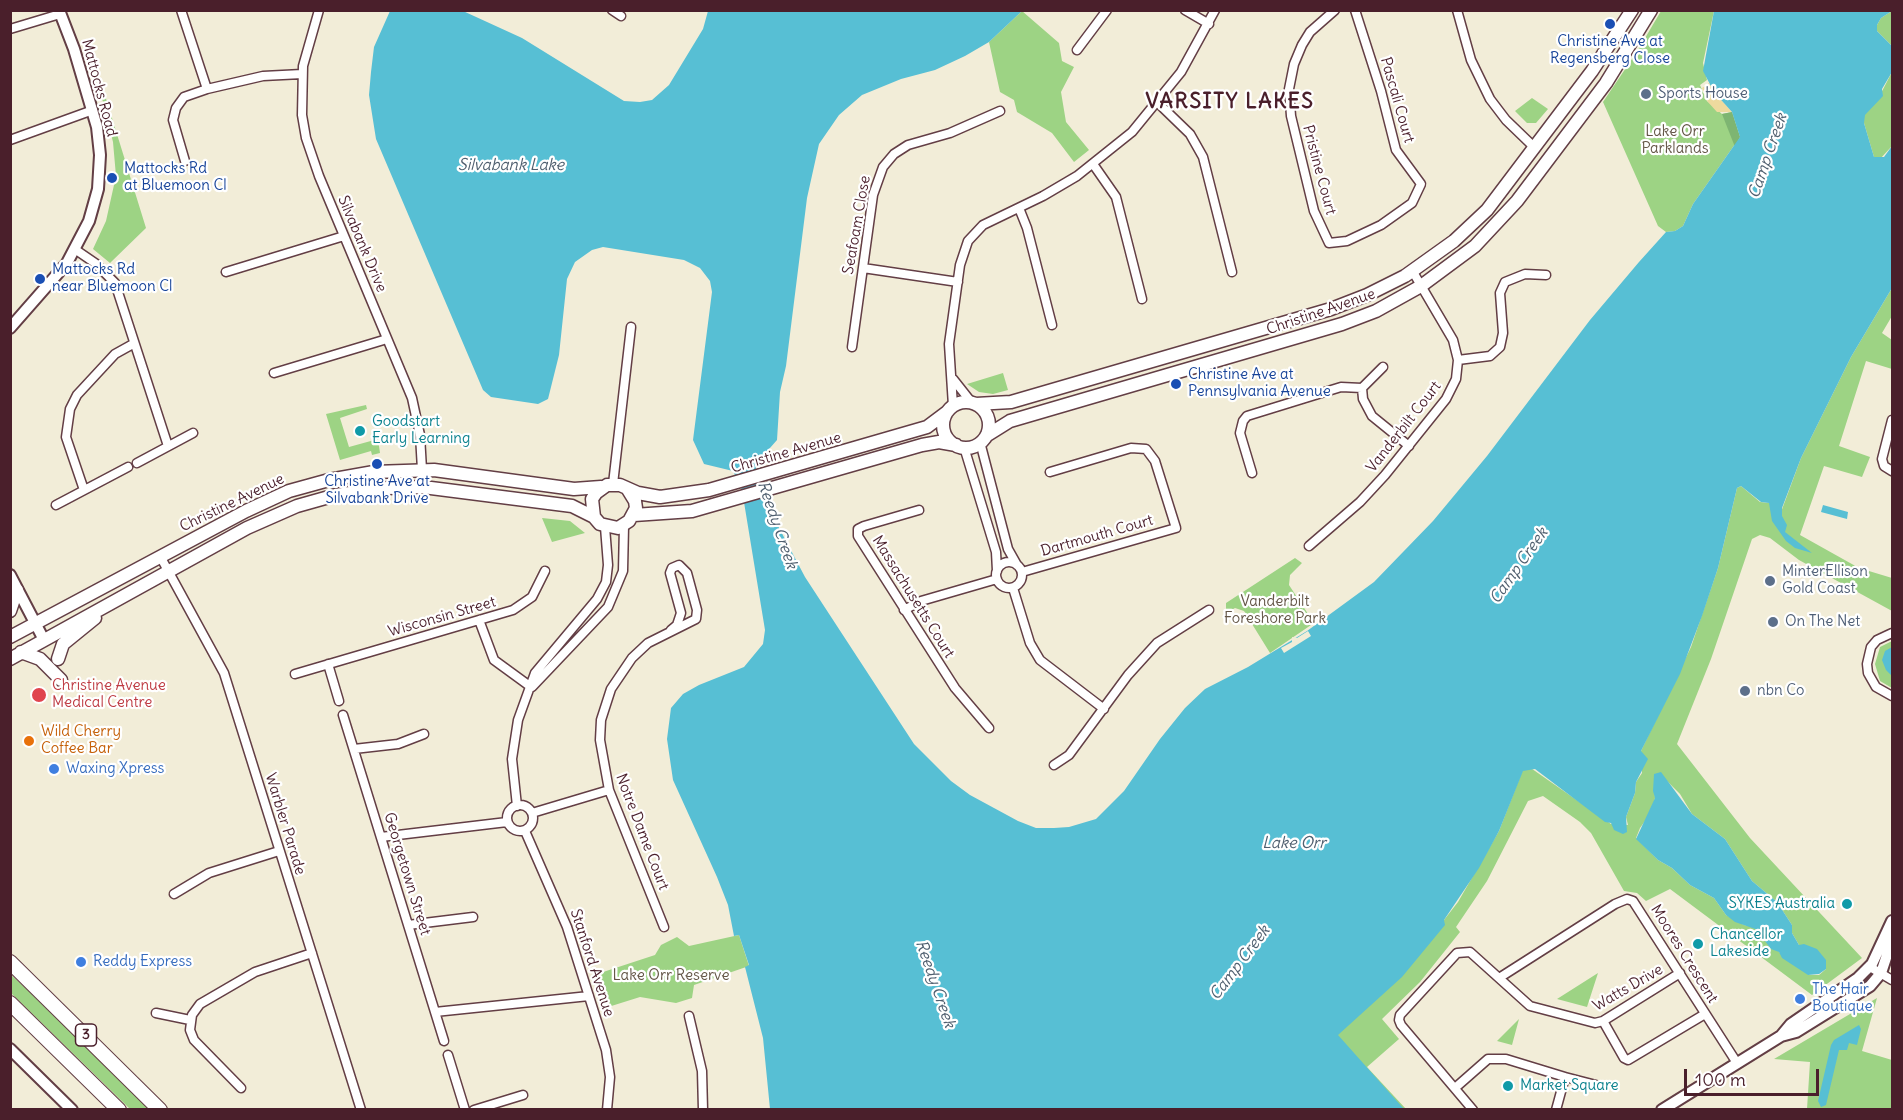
<!DOCTYPE html>
<style>
body{margin:0}
#map{position:relative;width:1903px;height:1120px;overflow:hidden;background:#f2edd8;font-family:Delius,sans-serif}
canvas{display:block}
.frame{position:absolute;inset:0;border:12px solid #4a1f2b;pointer-events:none}
.scale{position:absolute;left:1684px;top:1069px;width:135px;height:27px;box-sizing:border-box;border:3px solid #4a1f2b;border-top:0;padding-left:8px;font-size:18px;line-height:21px;white-space:nowrap;color:#4a1f2b;-webkit-text-stroke:4px #fff;paint-order:stroke}
</style>
<div id="map">
<canvas width="1903" height="1120"></canvas>
<div class="frame"></div>
<div class="scale">100 m</div>
</div>
<script>
const ctx = document.querySelector('canvas').getContext('2d');
ctx.lineJoin = 'round';
function fill(path, color) {
  ctx.fillStyle = color;
  ctx.fill(path, 'evenodd');
}
function toPath(rows) {
  const path = new Path2D();
  for (const r of rows) {
    if (r.length === 3) {
      path.moveTo(r[0] + r[2], r[1]);
      path.arc(r[0], r[1], r[2], 0, 2 * Math.PI);
      continue;
    }
    path.moveTo(r[0], r[1]);
    for (let i = 2; i < r.length; i += 2) path.lineTo(r[i], r[i + 1]);
  }
  return path;
}
function stroke(path, color, width, dash) {
  ctx.strokeStyle = color;
  ctx.lineWidth = width;
  ctx.lineCap = dash ? 'butt' : 'round';
  ctx.setLineDash(dash || []);
  ctx.stroke(path);
}
function label(font, color, halo, rows, align = 'center') {
  ctx.font = font + ' Delius,sans-serif';
  ctx.lineWidth = 4.5;
  ctx.setLineDash([]);
  ctx.textBaseline = 'middle';
  ctx.strokeStyle = halo;
  ctx.fillStyle = color;
  for (const [text, x, y, turn = 0] of rows) {
    ctx.save();
    ctx.translate(x, y);
    ctx.rotate((+turn || 0) * Math.PI / 180);
    ctx.textAlign = isNaN(turn) ? turn : align;
    if (halo) ctx.strokeText(text, 0, 0);
    ctx.fillText(text, 0, 0);
    ctx.restore();
  }
}
const green = toPath([
 [1022,11,1059,43,1062,61,1074,67,1061,92,1066,122,1089,150,1074,162,1052,133,1017,112,1014,100,1000,92,989,42],
 [1661,11,1714,11,1703,63,1707,80,1700,85,1707,101,1722,114,1732,112,1740,137,1693,204,1683,226,1675,231,1666,232,1658,226,1603,102,1638,50],
 [1892,11,1892,46,1877,31,1877,25,1881,18],
 [1892,72,1892,146,1880,159,1874,157,1864,123,1864,115,1878,99],
 [99,76,146,228,110,263,93,249,106,221,116,176,113,142,98,82],
 [1532,98,1548,109,1536,123,1527,123,1515,111],
 [1892,288,1892,316,1882,333,1892,340,1892,369,1866,361,1839,446,1870,457,1862,477,1824,466,1800,535,1859,568,1892,578,1892,611,1799,560,1770,538,1760,535,1752,539,1711,659,1677,744,1750,838,1862,958,1812,995,1670,889,1646,901,1637,893,1624,891,1591,833,1580,822,1543,796,1528,801,1487,881,1456,927,1460,932,1420,982,1382,1019,1399,1039,1367,1067,1406,1109,1399,1109,1330,1035,1444,920,1458,902,1499,831,1525,764,1611,824,1628,825,1626,817,1635,793,1636,782,1642,773,1641,751,1691,647,1718,568,1737,488,1741,486,1760,502,1769,503,1781,512,1801,458,1851,357],
 [1663,777,1680,794,1692,814,1725,839,1752,881,1777,902,1792,925,1792,933,1799,945,1826,969,1819,975,1809,975,1779,952,1771,930,1744,925,1726,915,1714,898,1690,885,1672,868,1658,860,1636,838,1640,828,1652,811,1655,798,1654,780],
 [1003,373,1008,390,993,394,979,392,967,384],
 [366,405,367,409,340,418,349,447,378,439,380,453,372,455,371,451,340,460,326,414],
 [542,518,570,521,585,533,552,542],
 [1295,558,1302,563,1290,575,1289,585,1314,623,1270,653,1244,611,1235,608,1226,613,1226,603],
 [1892,641,1892,688,1880,681,1875,664,1880,647],
 [739,935,749,966,694,985,692,998,676,1003,640,997,605,1008,594,975,655,955,661,945,677,937,689,946],
 [1598,973,1587,1007,1557,999],
 [10,974,30,992,149,1109,130,1109,11,993],
 [1877,998,1862,1051,1892,1060,1892,1109,1807,1109,1810,1062,1774,1059],
 [1519,1019,1512,1045,1497,1041]
]);
const forest = toPath([
 [1732,112,1740,137,1735,147,1722,114]
]);
const sand = toPath([
 [1709,83,1714,92,1732,112,1717,112,1707,101,1702,88]
]);
const water = toPath([
 [1822,10,1892,11,1881,18,1877,25,1877,31,1892,46,1892,72,1882,89,1883,96,1865,115,1864,123,1874,157,1884,157,1892,146,1892,288,1851,357,1801,458,1782,508,1782,516,1787,525,1785,532,1812,553,1795,548,1786,541,1772,521,1769,503,1761,502,1741,486,1737,488,1718,568,1702,616,1680,674,1641,751,1648,759,1636,782,1635,793,1626,817,1627,832,1623,834,1614,830,1611,823,1605,822,1535,769,1523,771,1499,831,1479,868,1444,920,1445,925,1402,977,1338,1035,1404,1109,770,1109,763,1038,745,967,749,965,739,935,734,936,728,905,717,877,673,780,667,739,671,708,683,694,699,685,744,667,763,644,765,630,742,490,733,471,704,464,693,440,712,292,710,281,700,268,684,260,603,247,592,250,575,262,567,279,559,355,548,399,538,404,491,397,483,390,376,139,369,95,371,72,374,47,390,11,463,11,522,38,624,101,640,102,652,100,669,85,703,29,708,11,1022,11,989,42,965,56,935,70,901,79,862,95,839,115,819,144,807,198,786,366,780,392,777,440,755,465,767,505,805,577,914,744,951,781,970,795,1018,821,1036,828,1054,828,1069,827,1096,819,1124,791,1160,739,1185,708,1205,689,1248,667,1307,631,1374,582,1433,521,1487,456,1590,320,1639,262,1666,232,1675,231,1683,226,1693,204,1740,137,1732,112,1714,92,1703,71,1714,11],
 [1823,505,1848,512,1847,519,1821,512],
 [1892,647,1892,676,1886,670,1882,660,1885,651],
 [1661,772,1692,814,1725,839,1752,881,1777,902,1792,925,1792,933,1799,945,1804,944,1817,949,1826,960,1826,969,1819,974,1808,975,1782,958,1779,952,1771,949,1765,941,1773,932,1764,932,1735,922,1726,915,1714,898,1690,885,1672,868,1658,860,1636,839,1655,798,1653,791,1654,774],
 [1859,1025,1861,1029,1857,1045,1849,1043,1847,1050,1839,1050,1826,1105,1821,1107,1818,1101,1831,1045,1834,1040]
]);
const pier = toPath([
 [1308,631,1311,636,1284,653,1281,648,1292,642,1292,637,1297,638]
]);
const minor = toPath([
 [181,10,207,89],
 [319,10,303,66,302,115,306,138,319,176,412,398,420,435,423,487],
 [612,10,621,16],
 [1185,10,1209,24],
 [1335,10,1310,32,1302,45,1294,64,1289,89,1291,116,1314,211,1329,243,1347,241,1381,225,1412,203,1421,184,1396,150,1381,91,1355,10],
 [1457,10,1471,60,1490,99,1506,120,1535,148],
 [10,29,60,14],
 [1077,50,1107,10],
 [1158,103,1190,134,1203,157,1232,272],
 [10,140,93,110],
 [185,161,173,120,176,108,184,97,207,89,263,76,302,74],
 [1093,164,1116,197,1142,299],
 [1019,208,1027,228,1052,325],
 [76,250,95,263,115,283,168,446],
 [863,268,958,282],
 [226,272,344,236],
 [852,347,873,195,883,167,894,154,908,145,950,133,1000,111],
 [1458,360,1490,356,1500,347,1503,333,1500,293,1505,282,1525,274,1546,275],
 [274,373,387,339],
 [953,379,972,403],
 [1362,388,1363,399,1372,416,1409,446],
 [1362,388,1383,367],
 [953,406,949,344,960,265,968,241,983,225,1043,196,1077,176,1132,132,1181,72,1215,10],
 [1892,420,1882,459,1884,466,1892,471],
 [980,442,1008,549,1017,565],
 [964,447,996,552,997,571],
 [137,463,193,433],
 [1252,473,1240,433,1243,421,1247,416,1341,387,1362,388],
 [613,484,631,327],
 [84,490,66,437,70,409,77,395,115,354,133,344],
 [56,505,128,467],
 [919,510,864,526,858,529,858,536,955,688,989,728],
 [1309,546,1360,502,1385,475,1446,399,1456,379,1458,360,1453,340,1413,272],
 [160,556,224,673,361,1110],
 [1009,575,13],
 [1022,572,1176,528,1155,461,1146,449,1131,448,1050,472],
 [1013,588,1030,643,1040,660,1104,709],
 [904,610,921,601,997,579],
 [479,620,494,660,531,687],
 [1892,633,1877,640,1871,647,1867,664,1868,673,1876,687,1892,696],
 [328,664,339,701],
 [295,674,513,610,532,597,545,571],
 [532,687,608,607,623,571,624,526],
 [343,715,444,1041],
 [354,749,398,744,424,734],
 [1054,765,1069,755,1128,675,1157,643,1209,610],
 [520,818,13],
 [517,806,512,759,518,720,535,673,597,599,606,582,608,565,605,527],
 [532,813,609,790],
 [525,831,567,927,606,1050,610,1077,607,1110],
 [381,837,507,822],
 [174,894,209,873,279,851],
 [408,925,473,917],
 [664,927,609,790,600,740,601,720,611,689,632,658,648,643,696,619,697,610,687,573,679,565,672,568,670,573,681,613,677,625,671,630],
 [1870,967,1892,980],
 [1499,978,1615,904,1627,899,1633,901,1737,1063],
 [435,1012,589,996],
 [156,1013,190,1020],
 [689,1016,702,1071,703,1110],
 [1603,1021,1624,1058,1628,1060,1705,1014],
 [448,1055,465,1110],
 [1565,1077,1596,1085],
 [241,1088,194,1040,190,1030,192,1015,200,1004,255,972,312,953],
 [1455,1088,1488,1059,1506,1059,1565,1077,1556,1110],
 [474,1110,523,1095],
 [1473,1110,1401,1025,1399,1020,1400,1015,1457,953,1470,952,1530,1006,1595,1023,1603,1021,1680,973]
]);
const tertiary = toPath([
 [10,328,67,263,89,221,98,189,100,155,97,127,74,49,59,10],
 [10,575,44,640],
 [1781,1036,1796,1032,1870,986,1881,973,1892,940],
 [10,1049,72,1110],
 [1662,1110,1781,1036,1791,1024,1858,978,1872,964,1892,921]
]);
const secondary = toPath([
 [966,425,23],
 [976,404,1011,402,1331,309,1367,295,1405,276,1454,241,1487,210,1592,71,1632,10],
 [986,436,1010,421,1342,324,1376,311,1421,286,1475,246,1517,201,1606,83,1651,10],
 [627,488,635,501,636,508,629,521,618,528,600,524,594,517,592,499,596,493,607,485,620,485,638,493,660,497,709,490,927,427,947,412],
 [634,515,692,511,922,445,939,442,956,445],
 [10,611,17,590],
 [10,637,246,511,289,491,329,480,374,472,434,470,574,489,601,487],
 [21,652,40,659,61,680],
 [10,659,247,528,297,506,336,495,387,488,423,487,572,506,594,517],
 [58,659,63,644,95,618]
]);
const primary = toPath([
 [10,962,160,1110],
 [10,1003,119,1110]
]);
const markers = [
 [1610,24,6,"#1a4fb4"],
 [1646,94,6,"#5c6f8a"],
 [112,178,6,"#1a4fb4"],
 [40,279,6,"#1a4fb4"],
 [1176,384,6,"#1a4fb4"],
 [360,431,6,"#0f9aa8"],
 [377,464,6,"#1a4fb4"],
 [1770,581,6,"#5c6f8a"],
 [1773,622,6,"#5c6f8a"],
 [1745,691,6,"#5c6f8a"],
 [39,695,8,"#e0444e"],
 [29,741,6,"#e8710a"],
 [54,769,6,"#3f7fe0"],
 [1847,904,6,"#0f9aa8"],
 [1698,944,6,"#0f9aa8"],
 [81,962,6,"#3f7fe0"],
 [1800,999,6,"#3f7fe0"],
 [1508,1086,6,"#0f9aa8"]
];
const shields = [
 [86,1035,21]
];
const shieldNames = [
 ["3",86,1035]
];
const transitNames = [
 ["Christine Ave at",1610,42,"center"],
 ["Regensberg Close",1610,59,"center"],
 ["Mattocks Rd",124,169],
 ["at Bluemoon Cl",124,186],
 ["Mattocks Rd",52,270],
 ["near Bluemoon Cl",52,287],
 ["Christine Ave at",1188,375],
 ["Pennsylvania Avenue",1188,392],
 ["Christine Ave at",377,482,"center"],
 ["Silvabank Drive",377,499,"center"]
];
const streetNames = [
 ["Mattocks Road",99,88,75],
 ["Pascali Court",1397,100,74],
 ["Pristine Court",1319,170,75],
 ["Seafoam Close",857,225,-80],
 ["Silvabank Drive",362,244,67],
 ["Christine Avenue",1321,312,-19],
 ["Vanderbilt Court",1404,427,-52],
 ["Christine Avenue",786,453,-16],
 ["Christine Avenue",232,503,-26],
 ["Dartmouth Court",1097,536,-16],
 ["Massachusetts Court",913,597,58],
 ["Wisconsin Street",442,617,-16],
 ["Warbler Parade",285,824,73],
 ["Notre Dame Court",642,832,69],
 ["Georgetown Street",407,874,73],
 ["Moores Crescent",1684,954,58],
 ["Stanford Avenue",592,963,72],
 ["Watts Drive",1628,988,-30]
];
const serviceNames = [
 ["Sports House",1658,94],
 ["MinterEllison",1782,572],
 ["Gold Coast",1782,589],
 ["On The Net",1785,622],
 ["nbn Co",1757,691]
];
const parkNames = [
 ["Lake Orr",1675,132],
 ["Parklands",1675,149],
 ["Vanderbilt",1275,602],
 ["Foreshore Park",1275,619],
 ["Lake Orr Reserve",671,976]
];
const cultureNames = [
 ["Goodstart",372,422],
 ["Early Learning",372,439],
 ["SYKES Australia",1835,904,"right"],
 ["Chancellor",1710,935],
 ["Lakeside",1710,952],
 ["Market Square",1520,1086]
];
const healthNames = [
 ["Christine Avenue",52,686],
 ["Medical Centre",52,703]
];
const foodNames = [
 ["Wild Cherry",41,732],
 ["Coffee Bar",41,749]
];
const shopNames = [
 ["Waxing Xpress",66,769],
 ["Reddy Express",93,962],
 ["The Hair",1812,990],
 ["Boutique",1812,1007]
];
const waterNames = [
 ["Camp Creek",1768,156,-71],
 ["Silvabank Lake",511,165],
 ["Reedy Creek",777,525,71],
 ["Camp Creek",1519,566,-55],
 ["Lake Orr",1294,843],
 ["Camp Creek",1240,963,-53],
 ["Reedy Creek",935,984,71]
];
const districtNames = [
 ["VARSITY LAKES",1230,102]
];
fill(green, '#9dd384');
fill(forest, '#7eb572');
fill(sand, '#eeda9e');
fill(water, '#57bfd4');
fill(pier, '#f2edd8');
stroke(minor, '#633e45', 11);
stroke(tertiary, '#633e45', 14);
stroke(secondary, '#633e45', 15);
stroke(primary, '#633e45', 16);
stroke(minor, '#fff', 8);
stroke(tertiary, '#fff', 10);
stroke(secondary, '#fff', 12);
stroke(primary, '#fff', 14);
for (const [x, y, r, color] of markers) {
  const dot = new Path2D();
  dot.arc(x, y, r, 0, 2 * Math.PI);
  ctx.fillStyle = color;
  ctx.fill(dot);
  stroke(dot, '#fff', 2);
}
for (const [x, y, w] of shields) {
  const box = new Path2D();
  box.roundRect(x - w / 2, y - 11, w, 22, 4.5);
  ctx.fillStyle = '#fff';
  ctx.fill(box);
  stroke(box, '#4a1f2b', 1.5);
}
label('bold 14px', '#4a1f2b', null, shieldNames);
label('15px', '#164399', '#fff', transitNames, 'left');
label('15px', '#4a1f2b', '#fff', streetNames);
label('15px', '#4e5e75', '#fff', serviceNames, 'left');
label('15px', '#635546', '#fff', parkNames);
label('15px', '#0d838f', '#fff', cultureNames, 'left');
label('15px', '#be3a42', '#fff', healthNames, 'left');
label('15px', '#c56008', '#fff', foodNames, 'left');
label('15px', '#366cbe', '#fff', shopNames, 'left');
label('italic 16px', '#4f5f6f', '#fff', waterNames);
ctx.letterSpacing = '1.5px';
label('bold 21px', '#4a1f2b', '#fff', districtNames);
ctx.letterSpacing = '0px';
</script>
